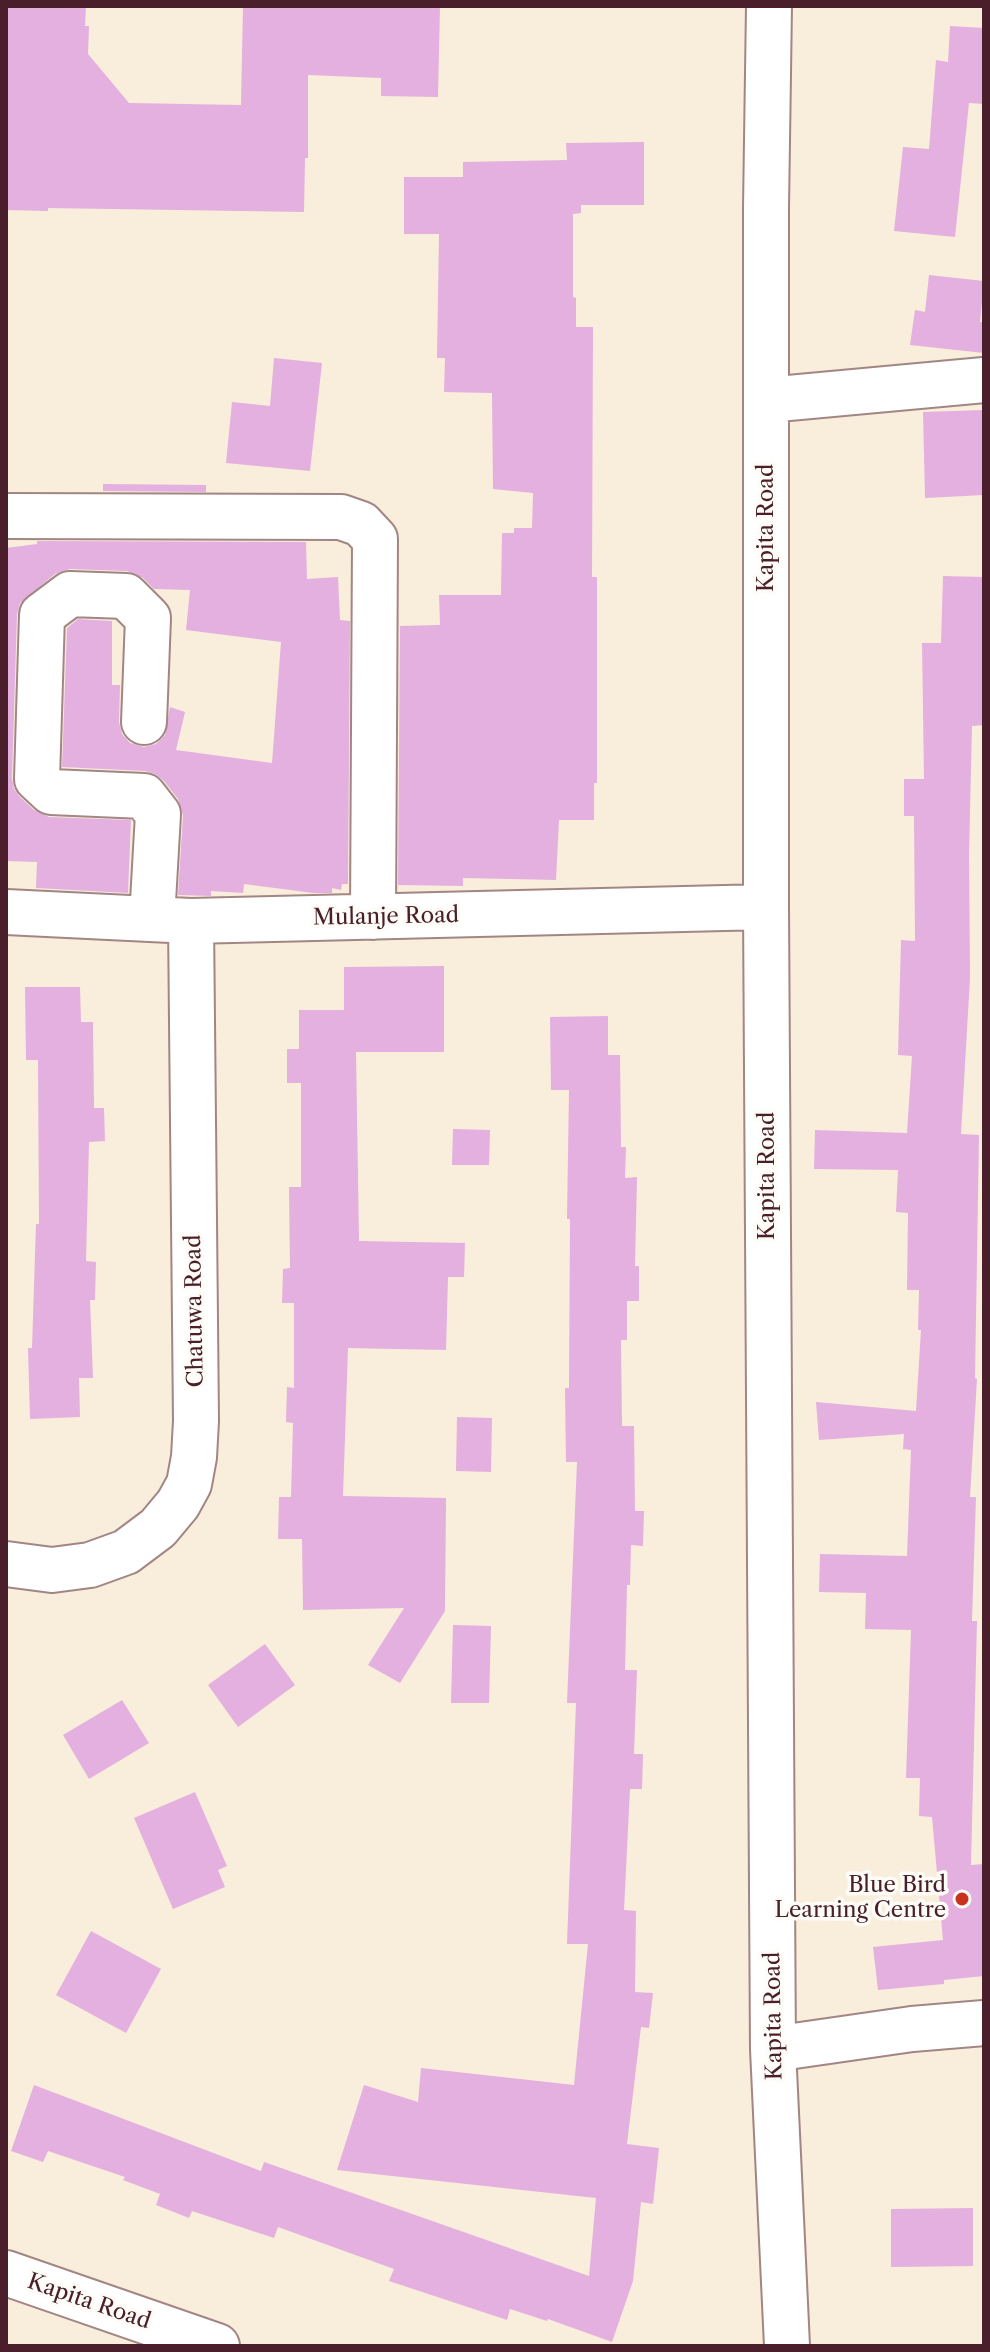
<!DOCTYPE html>
<style>
body{margin:0}
#map{position:relative;width:990px;height:2352px;overflow:hidden;background:#f9eddc;font-family:"Libre Caslon Text",serif}
canvas{display:block}
.frame{position:absolute;inset:0;border:8px solid #4a1f2b;pointer-events:none}
</style>
<div id="map">
<canvas width="990" height="2352"></canvas>
<div class="frame"></div>
</div>
<script>
const ctx = document.querySelector('canvas').getContext('2d');
ctx.lineJoin = 'round';
function fill(path, color) {
  ctx.fillStyle = color;
  ctx.fill(path, 'evenodd');
}
function toPath(rows) {
  const path = new Path2D();
  for (const r of rows) {
    path.moveTo(r[0], r[1]);
    for (let i = 2; i < r.length; i += 2) path.lineTo(r[i], r[i + 1]);
  }
  return path;
}
function stroke(path, color, width, dash) {
  ctx.strokeStyle = color;
  ctx.lineWidth = width;
  ctx.lineCap = dash ? 'butt' : 'round';
  ctx.setLineDash(dash || []);
  ctx.stroke(path);
}
function label(font, color, halo, rows, align = 'center') {
  ctx.font = font + ' "Libre Caslon Text",serif';
  ctx.lineWidth = 7;
  ctx.setLineDash([]);
  ctx.textBaseline = 'middle';
  ctx.strokeStyle = halo;
  ctx.fillStyle = color;
  for (const [text, x, y, turn = 0] of rows) {
    ctx.save();
    ctx.translate(x, y);
    ctx.rotate((+turn || 0) * Math.PI / 180);
    ctx.textAlign = isNaN(turn) ? turn : align;
    if (halo) ctx.strokeText(text, 0, 0);
    ctx.fillText(text, 0, 0);
    ctx.restore();
  }
}
const building = toPath([
 [6,6,86,6,85,26,89,26,88,54,129,103,241,105,243,6,440,6,438,97,381,96,381,78,308,75,308,158,305,158,304,212,48,208,48,211,6,210],
 [950,26,984,28,984,104,969,103,955,237,894,231,903,147,929,149,936,60,948,62],
 [644,142,644,205,581,205,581,213,573,214,573,297,576,298,576,327,593,327,592,577,597,577,597,783,594,783,594,820,559,820,556,880,463,878,463,886,398,885,400,626,440,625,439,595,501,595,502,533,514,533,514,528,532,528,533,493,493,489,492,393,444,392,445,358,437,358,439,234,404,234,404,177,463,177,463,162,567,160,566,143],
 [929,275,984,281,980,322,984,322,984,353,910,345,915,310,925,312],
 [274,358,322,363,310,471,226,463,232,402,270,406],
 [984,410,984,495,925,498,923,412],
 [103,484,206,485,206,492,103,491],
 [37,541,306,542,307,579,338,577,340,620,350,621,348,884,342,884,341,890,332,888,332,893,313,893,244,884,243,893,211,891,211,896,178,895,183,815,178,799,164,781,155,774,145,771,62,767,67,628,78,619,112,621,112,685,120,685,119,722,122,734,130,743,144,747,156,744,165,735,170,707,185,712,176,750,272,763,281,642,186,630,190,590,154,589,143,578,127,571,70,569,55,574,20,603,17,614,12,778,14,789,20,797,34,810,49,817,131,820,128,893,36,888,37,862,6,861,6,548,37,544],
 [943,576,984,577,984,725,972,726,969,854,970,978,961,1134,979,1135,975,1378,977,1379,970,1497,976,1497,972,1621,977,1621,971,1865,984,1864,984,1976,944,1980,944,1984,878,1990,873,1947,943,1940,932,1817,919,1816,920,1778,906,1778,911,1630,865,1629,866,1593,819,1592,820,1554,907,1556,911,1450,903,1449,904,1434,819,1440,816,1402,916,1411,921,1330,918,1330,919,1290,907,1290,908,1213,896,1212,898,1170,814,1169,815,1130,907,1133,912,1056,898,1055,901,940,915,941,914,816,904,816,904,779,924,779,922,643,941,643],
 [444,966,444,1052,356,1052,359,1241,465,1243,464,1277,448,1277,446,1350,348,1348,343,1496,446,1498,445,1611,400,1683,368,1665,404,1608,303,1610,302,1539,278,1539,279,1497,291,1497,293,1423,286,1422,287,1387,294,1388,294,1303,282,1303,283,1269,290,1268,289,1187,301,1187,301,1083,287,1083,287,1049,299,1049,299,1010,344,1010,344,967],
 [25,987,80,987,81,1022,93,1022,94,1108,104,1108,105,1141,89,1142,86,1261,96,1262,95,1300,90,1300,93,1378,79,1378,80,1417,30,1419,28,1348,32,1348,36,1224,39,1224,38,1060,26,1060],
 [608,1016,608,1055,620,1055,621,1147,626,1147,625,1178,637,1177,635,1266,639,1266,639,1301,627,1301,627,1340,621,1340,622,1426,634,1426,635,1511,644,1511,643,1546,631,1545,630,1585,627,1585,625,1670,637,1670,634,1754,643,1754,642,1789,630,1789,624,1910,636,1911,635,1992,653,1993,649,2028,641,2027,627,2144,659,2148,653,2204,641,2202,633,2281,612,2342,548,2319,547,2321,510,2309,507,2320,389,2281,394,2269,278,2227,274,2238,192,2211,189,2218,156,2205,160,2194,123,2180,125,2177,48,2151,43,2162,11,2151,34,2085,261,2171,264,2162,589,2276,596,2198,337,2170,364,2085,418,2102,421,2068,574,2085,588,1944,567,1944,576,1703,567,1703,577,1462,566,1462,565,1388,569,1388,570,1219,567,1219,569,1090,551,1090,550,1017],
 [453,1129,490,1130,489,1165,452,1165],
 [457,1417,492,1418,491,1472,456,1471],
 [453,1625,491,1626,489,1703,451,1703],
 [265,1644,295,1685,238,1727,208,1685],
 [122,1700,149,1743,89,1779,63,1735],
 [195,1792,227,1866,218,1870,225,1887,173,1909,134,1818],
 [91,1931,161,1969,126,2033,56,1995],
 [973,2208,973,2266,891,2267,891,2209]
]);
const minor = toPath([
 [769,6,766,208,766,907,773,2049,787,2346],
 [767,400,984,380],
 [6,516,341,517,361,524,375,539,373,917],
 [144,722,148,618,126,596,70,594,42,615,37,779,51,792,144,796,158,814,152,919],
 [6,912,191,921,766,907],
 [6,1564,52,1570,90,1565,126,1552,158,1528,178,1504,189,1484,194,1457,196,1421,191,921],
 [773,2049,912,2029,984,2023],
 [6,2273,217,2346]
]);
const markers = [
 [962,1899,8,"#c8321e"]
];
const streetNames = [
 ["Kapita Road",767,528,-90],
 ["Mulanje Road",386,917,-1],
 ["Kapita Road",768,1176,-90],
 ["Chatuwa Road",195,1311,-91],
 ["Kapita Road",774,2016,-91],
 ["Kapita Road",89,2302,19]
];
const poiNames = [
 ["Blue Bird",946,1886],
 ["Learning Centre",946,1911]
];
fill(building, '#e3b0df');
stroke(minor, '#a28684', 48);
stroke(minor, '#fff', 44);
for (const [x, y, r, color] of markers) {
  const dot = new Path2D();
  dot.arc(x, y, r, 0, 2 * Math.PI);
  ctx.fillStyle = color;
  ctx.fill(dot);
  stroke(dot, '#fdfcf7', 3);
}
label('22px', '#4a1f2b', '#fdfcf7', streetNames);
label('22px', '#4a1f2b', '#fdfcf7', poiNames, 'right');
</script>
